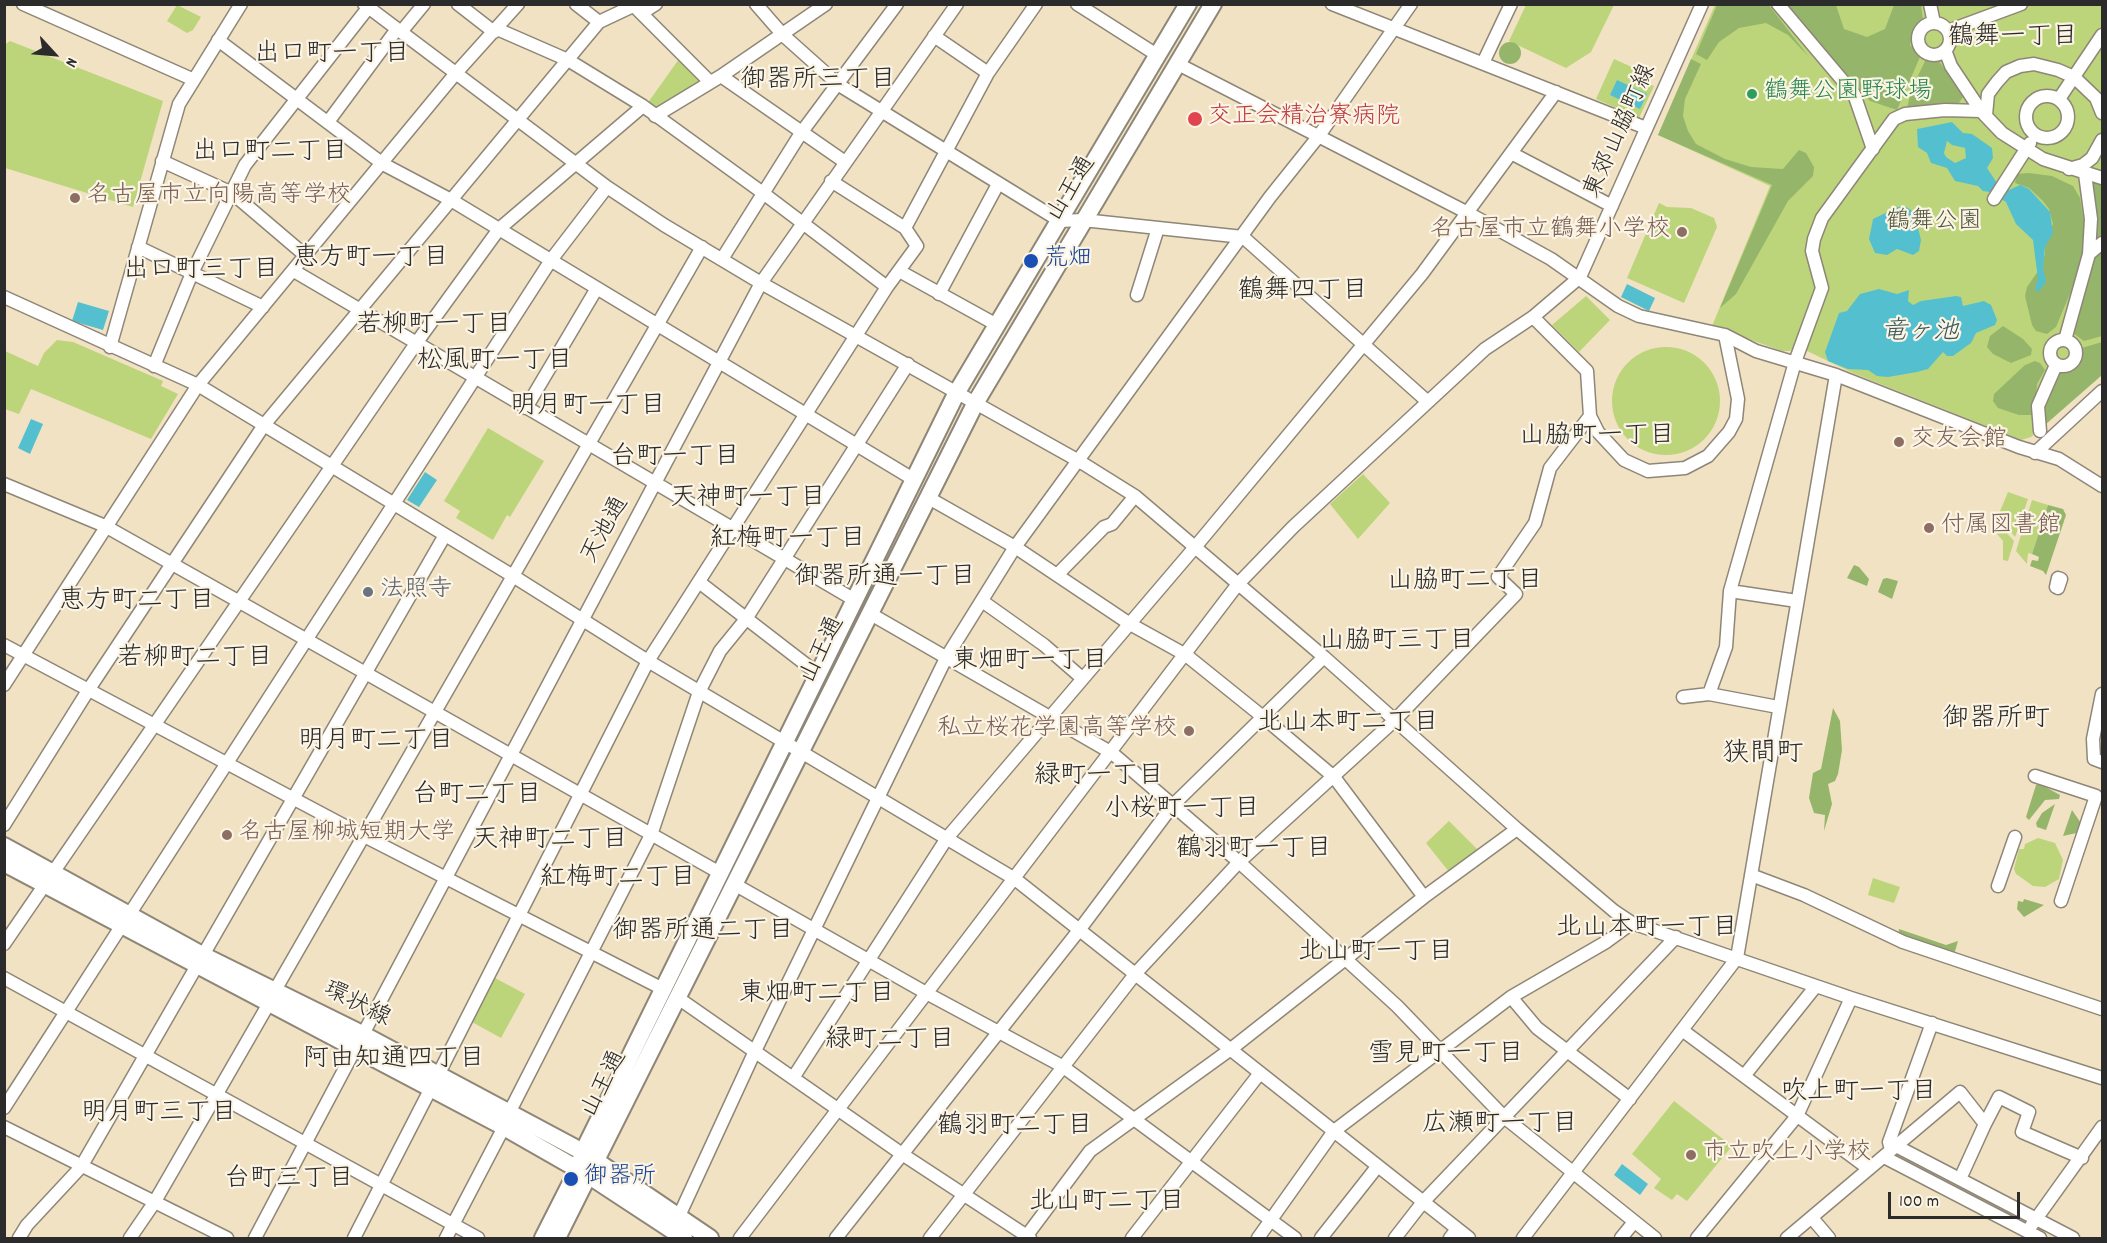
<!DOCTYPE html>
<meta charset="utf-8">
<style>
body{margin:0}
#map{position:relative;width:2107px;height:1243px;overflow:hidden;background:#f1e2c3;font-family:Dekko,sans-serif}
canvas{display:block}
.frame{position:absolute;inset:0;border:6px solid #2b2b2b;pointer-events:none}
.north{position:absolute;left:24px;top:24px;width:60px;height:60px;-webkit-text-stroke:4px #fcf5e5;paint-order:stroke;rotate:116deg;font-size:16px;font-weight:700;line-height:24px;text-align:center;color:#2b2b2b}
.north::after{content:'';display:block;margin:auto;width:21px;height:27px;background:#2b2b2b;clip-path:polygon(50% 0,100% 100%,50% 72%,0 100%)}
.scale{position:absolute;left:1888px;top:1192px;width:132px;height:27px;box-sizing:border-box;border:3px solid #2b2b2b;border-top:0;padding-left:8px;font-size:18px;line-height:21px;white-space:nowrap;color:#2b2b2b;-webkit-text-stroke:4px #fcf5e5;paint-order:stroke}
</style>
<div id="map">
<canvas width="2107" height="1243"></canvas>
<div class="frame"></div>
<div class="north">N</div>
<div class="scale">100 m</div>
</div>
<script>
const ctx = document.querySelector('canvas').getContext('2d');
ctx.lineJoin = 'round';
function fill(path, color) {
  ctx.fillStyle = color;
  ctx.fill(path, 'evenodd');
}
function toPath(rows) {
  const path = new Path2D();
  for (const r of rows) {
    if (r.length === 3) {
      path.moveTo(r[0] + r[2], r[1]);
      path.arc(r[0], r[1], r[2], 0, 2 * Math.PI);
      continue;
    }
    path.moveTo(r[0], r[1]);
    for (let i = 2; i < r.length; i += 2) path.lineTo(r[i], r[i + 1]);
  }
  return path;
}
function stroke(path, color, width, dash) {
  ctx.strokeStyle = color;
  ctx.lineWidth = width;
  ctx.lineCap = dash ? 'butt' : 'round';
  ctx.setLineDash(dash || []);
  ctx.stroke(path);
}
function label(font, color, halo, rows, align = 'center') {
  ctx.font = font + ' Dekko,"Klee One",sans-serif';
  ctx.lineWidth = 4.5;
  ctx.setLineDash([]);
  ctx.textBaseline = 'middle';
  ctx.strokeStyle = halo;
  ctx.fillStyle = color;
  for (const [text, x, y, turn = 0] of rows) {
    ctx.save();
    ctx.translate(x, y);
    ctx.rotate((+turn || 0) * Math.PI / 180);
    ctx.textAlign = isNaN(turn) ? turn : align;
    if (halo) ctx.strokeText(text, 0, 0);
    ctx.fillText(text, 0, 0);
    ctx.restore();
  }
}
const green = toPath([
 [177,5,201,17,193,30,187,33,167,21],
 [1526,5,1614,5,1591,52,1566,68,1509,41],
 [1715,5,2102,5,2102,375,2031,437,2021,440,1853,373,1805,350,1793,348,1790,351,1782,351,1712,326,1770,186,1658,135],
 [10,41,163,101,133,207,5,168,4,45],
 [679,59,702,81,657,110,647,104],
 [1614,59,1634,68,1631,76,1654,86,1639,118,1596,99],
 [1659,203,1667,207,1691,208,1714,218,1717,227,1684,303,1627,278],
 [1586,296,1610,320,1579,352,1552,325],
 [57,340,73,342,163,381,161,386,178,394,151,439,31,389,19,414,5,409,5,351,38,366,44,353],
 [1666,401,54],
 [488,428,544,461,510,517,507,515,493,540,456,518,460,511,444,501],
 [1363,474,1390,503,1358,539,1330,504],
 [2008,492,2028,499,2015,537,1998,516],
 [2032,500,2048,505,2032,554,2028,553,2027,564,2016,551],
 [1996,521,2014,541,2008,561,2003,560,2003,541,1993,529],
 [1449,821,1478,850,1450,873,1426,843],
 [2038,838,2055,843,2063,860,2059,879,2045,887,2033,886,2016,874,2014,869,2019,849,2024,849,2025,844],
 [1873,878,1900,887,1894,903,1868,895],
 [495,978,525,994,501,1038,472,1022],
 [1674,1101,1732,1146,1687,1201,1677,1194,1672,1200,1654,1188,1661,1179,1632,1154]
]);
const forest = toPath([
 [1768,4,1809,57,1788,35,1766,23,1739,28,1719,42,1707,60,1696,54,1717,5],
 [1785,5,1836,5,1844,29,1867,37,1885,29,1894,5,1921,5,1923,20,1915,25,1910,45,1920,57,1897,110,1870,101],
 [1510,53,11],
 [1937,58,1963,97,1956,107,1907,108,1912,88,1926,59],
 [1691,59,1701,64,1685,99,1683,116,1688,131,1696,144,1725,159,1751,167,1783,169,1799,150,1806,153,1814,167,1813,176,1788,201,1736,294,1720,308,1772,185,1658,135],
 [2029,173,2052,176,2073,186,2080,198,2084,222,2083,249,2072,289,2056,327,2047,334,2036,331,2032,325,2025,296,2027,287,2041,267,2045,254,2045,243,2053,224,2049,209,2042,200,2029,188,2015,183,2017,174],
 [2088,181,2102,184,2102,239,2097,240,2095,200],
 [2102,248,2102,336,2084,341,2073,333,2074,323,2096,255],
 [2003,326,2023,339,2032,349,2031,355,2011,363,1993,354,1987,347,1990,336],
 [2102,342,2102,375,2046,424,2044,405,2052,380,2078,360,2078,349],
 [2035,361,2040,363,2045,370,2037,384,2035,415,2019,415,1998,408,1993,401,1994,394,2025,365],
 [2048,505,2063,509,2066,515,2046,575,2043,571,2030,566,2032,560,2038,561,2039,557,2032,554],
 [1854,565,1859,567,1869,579,1867,586,1847,578],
 [1887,578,1898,581,1892,599,1878,592,1883,579],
 [1833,708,1840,721,1842,750,1838,774,1835,781,1828,784,1832,804,1824,831,1825,815,1814,813,1809,798,1813,773,1821,769],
 [2040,784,2060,795,2059,799,2045,800,2029,820,2026,817,2036,785],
 [2055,804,2046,830,2037,827,2036,823,2042,813],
 [2072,810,2083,826,2081,832,2063,836],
 [2024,899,2044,905,2024,917,2017,909,2018,901,2023,902],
 [1899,929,1946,945,1958,941,1954,955,1898,937]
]);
const water = toPath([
 [1617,80,1647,94,1640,109,1610,95],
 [1952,122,1963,133,1972,134,1992,148,1993,158,1987,168,1997,183,2009,190,2020,185,2029,189,2050,212,2053,233,2045,247,2043,268,2046,282,2038,292,2035,289,2038,279,2033,240,2016,224,2006,202,1990,192,1983,191,1978,186,1955,181,1947,168,1931,163,1927,153,1918,147,1917,129],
 [1947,141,1952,145,1965,148,1966,158,1955,163,1946,157,1944,153],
 [1905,206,1912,211,1917,224,1921,240,1919,251,1913,255,1897,249,1887,255,1875,253,1869,239,1873,219,1898,207],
 [1627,284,1655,298,1649,311,1621,297],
 [1879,289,1897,294,1909,290,1908,301,1913,305,1921,301,1956,296,1961,297,1963,306,1984,301,1991,305,1997,320,1995,325,1976,333,1971,343,1953,356,1947,356,1943,352,1928,369,1917,372,1888,377,1877,376,1868,370,1848,369,1828,361,1825,352,1839,313,1847,311,1860,294],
 [78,302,109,311,103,330,72,321],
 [31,419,43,424,30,454,18,448],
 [425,472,437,480,419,507,407,500],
 [1622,1164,1648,1184,1640,1195,1614,1175]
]);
const minor = toPath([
 [23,4,192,79],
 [364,4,607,187,664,225,761,283,1079,461,1135,496,1324,657,1517,829,1614,911,1632,923,1851,998,2102,1078],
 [458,4,494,32],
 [576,4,599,22],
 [632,4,710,82],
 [756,4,783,35,839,85,1060,221,1083,220,1243,237,1428,402],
 [1077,4,1157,55],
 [1332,4,1646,128],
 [1778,4,1854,94,1873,149],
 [1930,4,1934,23],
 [642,13,656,4],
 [1934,39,16],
 [497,29,568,60,643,106,763,193,887,287],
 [1948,31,2021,4],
 [401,32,424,4],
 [934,36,988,73],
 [218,40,383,164,451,200,913,479],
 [1945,50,1951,66,1981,111,2002,133,2043,159,2102,178],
 [1483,63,1511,4],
 [1178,64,1468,213,1551,259,1618,306,1639,316,1725,335,1756,351,1836,375,2019,447,2059,459,2102,486],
 [721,76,845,162],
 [2047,117,21],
 [2059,99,2102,35],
 [1986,115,1988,94,1997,82,2006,72,2020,66,2034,64,2058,70,2074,77,2096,98,2102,113],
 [655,116,721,76,826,4],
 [328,122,397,29],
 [1511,153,1612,206],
 [162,161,232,193,306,256],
 [2069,169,2083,165,2092,158,2102,140],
 [1994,199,2030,143],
 [905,228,988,73,1036,4],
 [138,247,263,307],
 [2089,254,2102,243],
 [722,259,801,133,897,4],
 [294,271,853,599],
 [901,272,997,325],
 [939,294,998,184],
 [1137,295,1158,228],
 [4,297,198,385,513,576,648,661,1015,879,1469,1238],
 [1533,317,1587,371,1590,416,1598,432,1624,460,1648,471,1685,468,1708,456,1729,432,1736,419,1738,399,1725,335],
 [2065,340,2089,254,2091,219,2085,174],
 [2063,353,13],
 [110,347,179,104,241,4],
 [154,366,192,273,245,165,368,8],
 [526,408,597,288],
 [2040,431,2038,406,2056,365],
 [2035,453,2102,391],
 [4,484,105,526,720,873],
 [927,497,1015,547,1130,624,1186,655,1263,717,1334,777,1424,897],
 [1057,575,1104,527,1112,524,1135,496],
 [699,582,817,673],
 [2056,587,2058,578,2061,579,2058,588],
 [1730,591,1797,601],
 [982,601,1044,645,1082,678],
 [869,613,1112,753,1239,862,1397,1006,1504,1117,1655,1238],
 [4,645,362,835,663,989],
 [4,685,198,385,456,73,518,4],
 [1709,694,1726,647,1730,591,1795,362,1822,288,1812,251,1814,239,1822,218,1894,119,1905,114,1945,110,1981,111],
 [2102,694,2093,739,2094,759,2102,762],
 [1683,697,1709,694,1778,707],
 [2035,776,2096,796,2061,901],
 [4,825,89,689,264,425,599,22,633,6],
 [1751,875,1804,895,1903,942,2102,1009],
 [734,884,928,994,1062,1066,1295,1238],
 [1998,886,2015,837],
 [129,915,551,260,607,187],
 [4,944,417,342,499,229,643,106],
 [4,978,478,1238],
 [274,992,702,247],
 [1511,997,1537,1028,1630,1099],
 [678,998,902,1154,1030,1238],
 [1682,1030,1869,1169],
 [438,1075,648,661,887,287,917,246,905,228,831,181],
 [1744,1076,1816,986],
 [793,1078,947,838,1196,546,1422,274,1556,92],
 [4,1108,122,925],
 [509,1113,651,835,699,692,720,651,746,619,908,364],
 [4,1127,227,1238],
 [1896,1146,2073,1238],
 [1891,1150,1889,1142,1932,1023],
 [1884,1157,2040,1238],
 [1960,1179,1985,1124],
 [679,1216,755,1051,946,658,1015,547,1270,197,1318,137,1411,4],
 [1812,1218,1829,1238],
 [2031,1226,2102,1127],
 [19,1238,27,1225,81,1167,445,535],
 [130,1238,154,1203,268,1005],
 [255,1238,761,283,957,4],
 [354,1238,431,1088],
 [446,1238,504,1127],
 [740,1238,1238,584,1293,527,1485,349,1533,317,1580,277,1702,4],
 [836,1238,1080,929,1173,805,1324,657],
 [930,1238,1136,973,1239,862,1395,720,1516,594,1498,577,1535,523,1550,468,1590,416],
 [1025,1238,1090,1151,1231,1049,1424,897,1517,829],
 [1132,1238,1260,1073],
 [1258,1238,1334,1131,1511,997,1606,942,1632,923],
 [1321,1238,1377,1167],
 [1395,1238,1423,1202,1676,937],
 [1450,1238,1457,1229],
 [1523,1238,1737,958,1836,375],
 [1621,1238,1634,1222],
 [1697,1238,1797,1116,1851,998],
 [1787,1238,1960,1092,1985,1124,1999,1097,2029,1112,2022,1132,2082,1158]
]);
const major = toPath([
 [4,846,204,956,362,1034,583,1152,710,1238],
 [4,863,504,1127,588,1175,684,1238],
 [543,1238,578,1169,583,1152,957,392,1188,4],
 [557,1238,976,402,1213,4]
]);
const markers = [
 [1752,94,6,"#2e9e5b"],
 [1195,119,8,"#e0444e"],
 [75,198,6,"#8d6e63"],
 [1682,232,6,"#8d6e63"],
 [1031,261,8,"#1a4fb4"],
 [1899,442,6,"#8d6e63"],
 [1929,528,6,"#8d6e63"],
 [368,592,6,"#6b7280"],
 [1189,731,6,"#8d6e63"],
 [227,835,6,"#8d6e63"],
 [1691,1155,6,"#8d6e63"],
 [571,1179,8,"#1a4fb4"]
];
const leisureNames = [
 ["鶴舞公園野球場",1764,94]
];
const healthNames = [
 ["交正会精治寮病院",1208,119]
];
const streetNames = [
 ["東郊山脇町線",1622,132,-66],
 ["山王通",1073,190,-59],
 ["天池通",607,531,-61],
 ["山王通",824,651,-64],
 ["環状線",356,1006,27],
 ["山王通",606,1085,-63]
];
const educationNames = [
 ["名古屋市立向陽高等学校",87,198],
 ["名古屋市立鶴舞小学校",1670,232,"right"],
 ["交友会館",1911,442],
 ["付属図書館",1941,528],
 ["私立桜花学園高等学校",1177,731,"right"],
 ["名古屋柳城短期大学",239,835],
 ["市立吹上小学校",1703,1155]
];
const parkNames = [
 ["鶴舞公園",1934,224]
];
const transitNames = [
 ["荒畑",1044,261],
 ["御器所",584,1179]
];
const worshipNames = [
 ["法照寺",380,592]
];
const neighbourhoodNames = [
 ["鶴舞一丁目",2013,39],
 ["出口町一丁目",332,56],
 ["御器所三丁目",818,82],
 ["出口町二丁目",270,154],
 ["恵方町一丁目",371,260],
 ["出口町三丁目",201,272],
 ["鶴舞四丁目",1303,293],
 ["若柳町一丁目",434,327],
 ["松風町一丁目",495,363],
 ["明月町一丁目",588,408],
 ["山脇町一丁目",1597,438],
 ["台町一丁目",675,459],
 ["天神町一丁目",748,500],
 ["紅梅町一丁目",788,541],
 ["御器所通一丁目",885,579],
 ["山脇町二丁目",1465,583],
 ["恵方町二丁目",137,603],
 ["山脇町三丁目",1397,643],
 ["若柳町二丁目",195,660],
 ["東畑町一丁目",1030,663],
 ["北山本町二丁目",1348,725],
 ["明月町二丁目",376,743],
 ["緑町一丁目",1099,778],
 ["台町二丁目",477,797],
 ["小桜町一丁目",1182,811],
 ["天神町二丁目",550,842],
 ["鶴羽町一丁目",1254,851],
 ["紅梅町二丁目",618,880],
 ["北山本町一丁目",1647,930],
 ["御器所通二丁目",703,933],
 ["北山町一丁目",1376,954],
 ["東畑町二丁目",817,996],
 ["緑町二丁目",890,1042],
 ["雪見町一丁目",1446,1056],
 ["阿由知通四丁目",394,1061],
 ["吹上町一丁目",1859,1094],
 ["明月町三丁目",159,1115],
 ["広瀬町一丁目",1500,1126],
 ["鶴羽町二丁目",1015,1128],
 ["台町三丁目",289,1181],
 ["北山町二丁目",1107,1204]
];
const waterNames = [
 ["竜ヶ池",1920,334]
];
const quarterNames = [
 ["御器所町",1996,721],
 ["狭間町",1763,756]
];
fill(green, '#bcd57a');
fill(forest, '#95b66a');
fill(water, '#54c0cf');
stroke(minor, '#8e8677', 15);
stroke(major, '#8e8677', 20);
stroke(minor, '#fff', 12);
stroke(major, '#fff', 16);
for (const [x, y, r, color] of markers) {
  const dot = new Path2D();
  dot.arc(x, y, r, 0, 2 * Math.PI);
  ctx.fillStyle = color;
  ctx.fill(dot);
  stroke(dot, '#fcf5e5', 2);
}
label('24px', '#27864d', '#fcf5e5', leisureNames, 'left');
label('24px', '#be3a42', '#fcf5e5', healthNames, 'left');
label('24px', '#2b2b2b', '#fcf5e5', streetNames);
label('24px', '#785e54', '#fcf5e5', educationNames, 'left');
label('24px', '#4f563f', '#fcf5e5', parkNames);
label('24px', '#164399', '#fcf5e5', transitNames, 'left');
label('24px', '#5b616d', '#fcf5e5', worshipNames, 'left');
label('26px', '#2b2b2b', '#fcf5e5', neighbourhoodNames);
label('italic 26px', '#37585c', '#fcf5e5', waterNames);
label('27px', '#2b2b2b', '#fcf5e5', quarterNames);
</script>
